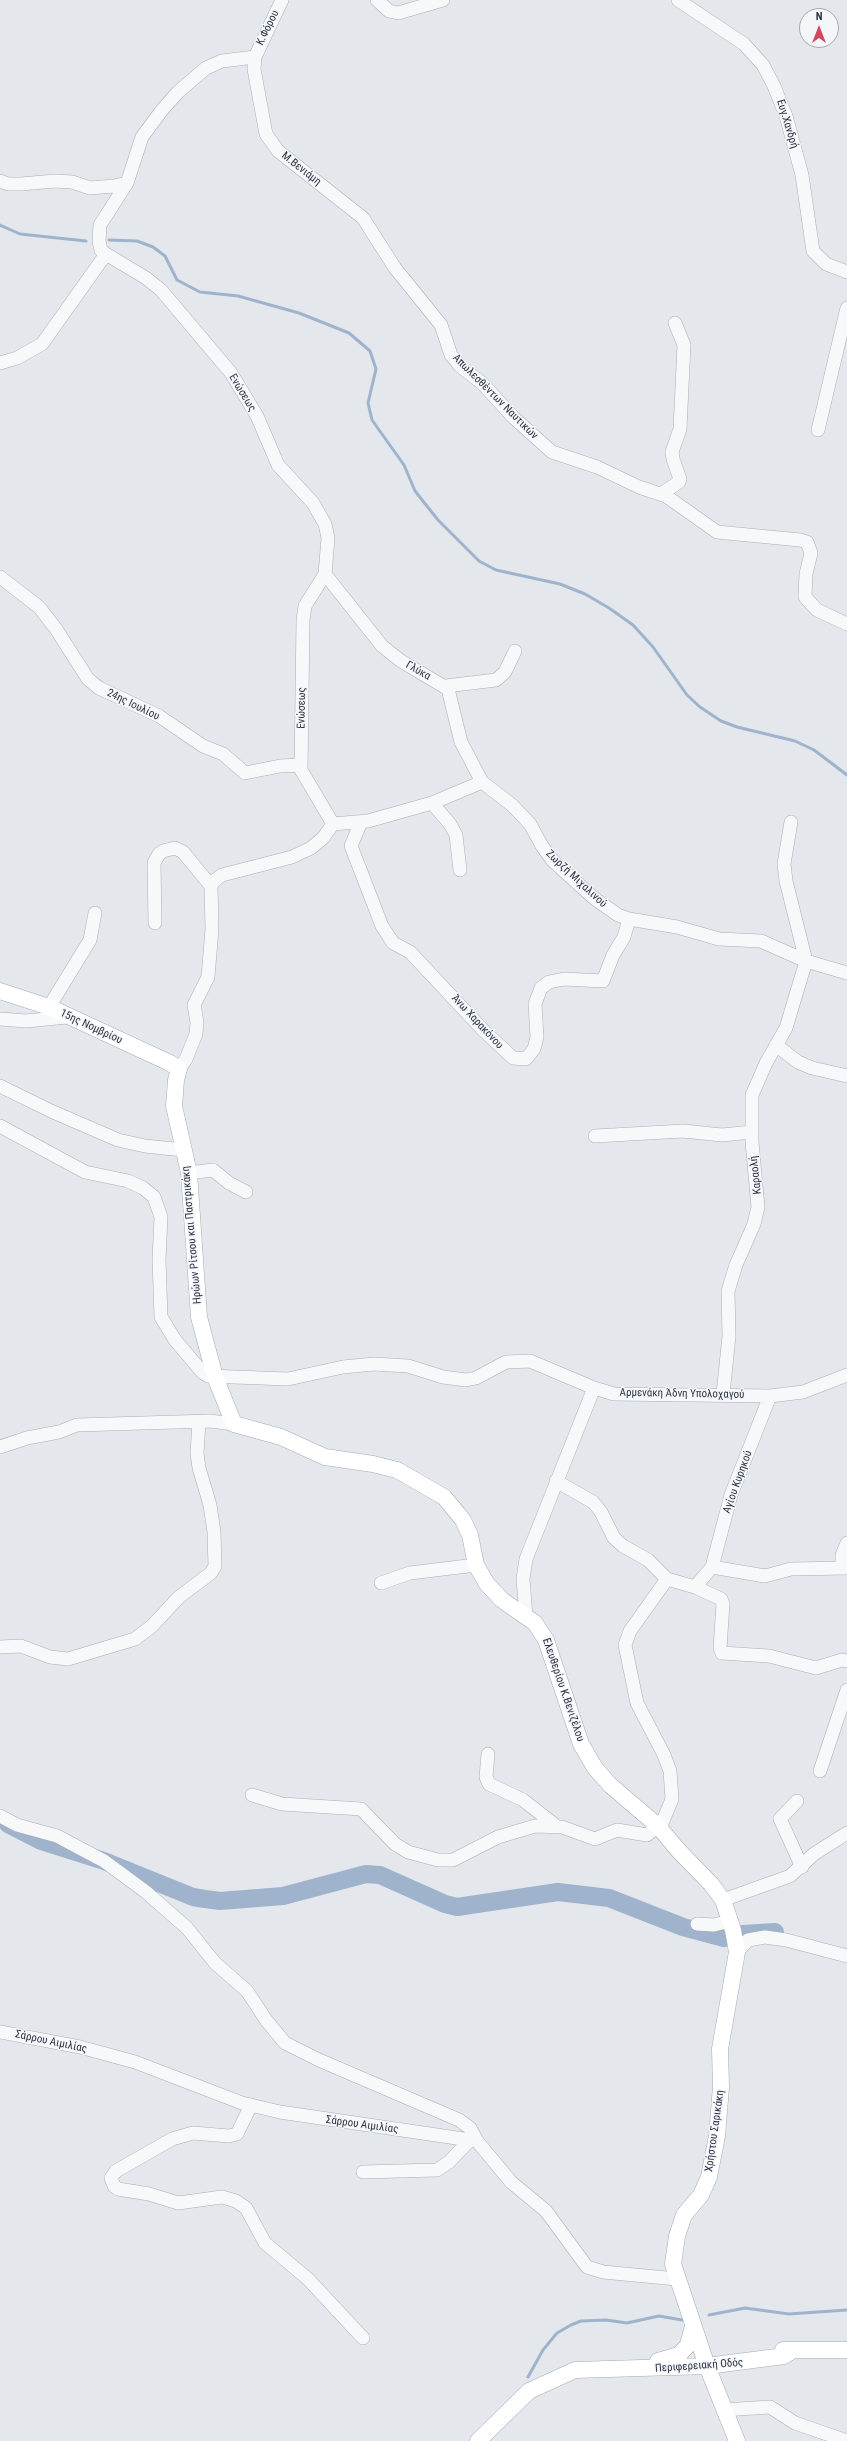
<!DOCTYPE html>
<meta charset="utf-8">
<style>
body{margin:0}
#map{position:relative;width:847px;height:2441px;overflow:hidden;background:#e4e7ec;font-family:"Roboto Condensed",sans-serif}
canvas{display:block}
.north{position:absolute;left:799px;top:8px;width:40px;height:40px;box-sizing:border-box;background:#f4f6f9;border:1px solid #a4a8b1;border-radius:50%;rotate:0deg;font-size:11px;font-weight:700;line-height:16px;text-align:center;color:#2b3445}
.north::after{content:'';display:block;margin:auto;width:14px;height:18px;background:#d1495b;clip-path:polygon(50% 0,100% 100%,50% 72%,0 100%)}
</style>
<div id="map">
<canvas width="847" height="2441"></canvas>
<div class="north">N</div>
</div>
<script>
const ctx = document.querySelector('canvas').getContext('2d');
ctx.lineJoin = 'round';
function toPath(rows) {
  const path = new Path2D();
  for (const r of rows) {
    path.moveTo(r[0], r[1]);
    for (let i = 2; i < r.length; i += 2) path.lineTo(r[i], r[i + 1]);
  }
  return path;
}
function stroke(path, color, width, dash) {
  ctx.strokeStyle = color;
  ctx.lineWidth = width;
  ctx.lineCap = dash ? 'butt' : 'round';
  ctx.setLineDash(dash || []);
  ctx.stroke(path);
}
function label(font, color, halo, rows, align = 'center') {
  ctx.font = font + ' "Roboto Condensed",sans-serif';
  ctx.lineWidth = 3;
  ctx.setLineDash([]);
  ctx.textBaseline = 'middle';
  ctx.strokeStyle = halo;
  ctx.fillStyle = color;
  for (const [text, x, y, turn = 0] of rows) {
    ctx.save();
    ctx.translate(x, y);
    ctx.rotate((+turn || 0) * Math.PI / 180);
    ctx.textAlign = isNaN(turn) ? turn : align;
    if (halo) ctx.strokeText(text, 0, 0);
    ctx.fillText(text, 0, 0);
    ctx.restore();
  }
}
const stream = toPath([
 [0,225,20,234,86,241],
 [109,240,137,241,153,247,165,256,177,280,200,292,238,296,299,313,349,333,370,351,376,369,368,403,372,420,404,465,415,491,438,520,479,561,496,570,560,584,585,594,609,608,633,625,653,647,687,695,700,707,721,721,737,727,795,741,814,750,847,775],
 [709,2315,745,2308,789,2314,847,2310],
 [528,2377,543,2350,557,2333,571,2325,581,2321,606,2320,627,2323,659,2316,682,2320]
]);
const river = toPath([
 [8,1824,41,1841,104,1861,193,1897,205,1899,220,1901,283,1896,366,1874,380,1875,445,1904,457,1907,558,1892,609,1898,683,1927,724,1938,743,1934,775,1932]
]);
const minor = toPath([
 [282,0,255,57,254,69,266,134,278,151,363,218,395,268,441,325,451,355,460,366,482,383,514,418,552,452,597,467,639,487,666,496,717,532,800,540,807,542,811,553,806,574,805,597,817,610,847,624],
 [377,0,389,11,398,13,443,0],
 [678,0,744,44,763,65,774,86,786,116,802,175,813,251,826,264,847,272],
 [255,57,222,61,206,68,178,92,162,110,142,137,127,183,100,225,99,241,101,250,106,254,146,278,161,290,231,373,257,416,278,465,313,503,325,524,328,538,325,574,305,606,303,620,301,770,333,824],
 [0,181,8,184,21,184,55,181,72,182,90,188,114,186,127,183],
 [0,363,17,358,42,344,106,254],
 [818,430,847,308],
 [661,494,679,482,680,479,673,459,672,452,680,429,684,345,675,323],
 [325,574,382,646,401,661,448,689,461,742,482,782],
 [0,577,39,607,56,629,88,679,99,688,159,716,203,746,223,754,245,773,280,766,301,765],
 [446,686,496,680,505,672,515,651],
 [432,803,450,824,456,835,460,870],
 [361,822,351,846,382,926,393,943,410,952,484,1031,513,1058,526,1059,534,1049,537,1037,535,1004,541,988,549,982,564,979,603,981,613,955,624,937,629,919],
 [333,824,368,821,432,803,482,782,512,805,530,824,542,846,553,861,595,899,618,915,629,919,677,927,719,939,761,941,806,961,847,973],
 [155,923,154,863,159,854,163,851,175,848,183,852,211,886],
 [49,1007,90,940,95,913],
 [0,1019,26,1021,67,1017],
 [776,1045,798,1062,812,1068,847,1076],
 [179,1069,186,1059,196,1034,197,1022,194,1005,208,977,212,929,211,886,214,881,222,875,292,857,311,848,323,838,333,824],
 [0,1086,51,1111,118,1140,145,1146,183,1150],
 [0,1126,85,1172,128,1181,143,1188,154,1197,161,1217,159,1260,161,1317,175,1340,203,1373,208,1376,288,1379,343,1367,374,1364,408,1366,443,1377,466,1380,476,1378,506,1362,530,1361,594,1388,614,1394,770,1396,803,1392,847,1375],
 [595,1136,683,1131,722,1135,752,1132],
 [189,1173,213,1170,229,1183,246,1192],
 [723,1394,729,1336,728,1291,736,1265,754,1224,758,1207,752,1142,752,1095,766,1063,786,1028,806,961,786,881,784,864,791,822],
 [0,1447,27,1438,59,1432,77,1425,210,1421,234,1424],
 [556,1481,593,1502,601,1512,614,1538,623,1546,648,1560,667,1579],
 [712,1567,765,1576,791,1569,847,1568],
 [842,1568,842,1555,847,1543],
 [381,1583,410,1573,476,1565],
 [695,1587,712,1567,731,1495,770,1396],
 [526,1616,523,1579,526,1559,594,1388],
 [0,1647,21,1646,50,1657,68,1659,135,1639,152,1626,179,1597,211,1573,215,1566,214,1532,210,1505,199,1468,197,1453,199,1422],
 [488,1754,486,1777,489,1784,523,1800,555,1825],
 [820,1771,847,1690],
 [252,1795,282,1804,361,1809,395,1844,408,1852,438,1860,453,1860,498,1837,535,1826,562,1827,595,1839,617,1830,647,1835,658,1826],
 [797,1801,780,1819,802,1867],
 [0,1816,17,1825,57,1836,104,1861,146,1892,187,1928,215,1963,247,1991,266,2020,285,2043,319,2060,459,2120,470,2128,477,2141],
 [660,1828,672,1799,670,1771,664,1755,637,1703,625,1645,630,1631,667,1579,695,1587,721,1599,723,1604,720,1648,722,1653,769,1656,816,1668,842,1660,847,1661],
 [723,1900,790,1876,814,1854,847,1833],
 [697,1924,714,1925,730,1921],
 [737,1952,748,1940,765,1937,786,1940,847,1956],
 [0,2032,80,2047,135,2062,242,2103,280,2112,477,2141,511,2182,546,2211,587,2267,603,2272,677,2279],
 [251,2105,237,2134,229,2136,193,2133,172,2139,116,2171,111,2178,114,2186,118,2189,149,2194,178,2203,222,2197,236,2201,246,2208,265,2243,308,2279,363,2338],
 [363,2172,437,2170,449,2162,471,2139],
 [723,2410,770,2407,795,2423,847,2441]
]);
const major = toPath([
 [0,991,49,1007,170,1063,179,1069,176,1080,174,1106,189,1173,199,1317,215,1377,234,1424,281,1437,325,1457,373,1464,397,1470,444,1497,463,1520,470,1535,476,1565,487,1584,502,1600,535,1623,546,1640,581,1744,595,1768,610,1785,658,1826,678,1850,711,1884,723,1900,733,1930,737,1952,720,2049,721,2087,717,2136,709,2177,701,2195,684,2215,677,2236,673,2264,707,2366,737,2441],
 [783,2350,847,2350],
 [658,2361,679,2355,688,2345,693,2326],
 [478,2441,529,2391,575,2370,707,2366,784,2356,792,2351]
]);
const streetNames = [
 ["Κ.Φόρου",268,28,-64],
 ["Ευγ.Χανδρή",787,124,73],
 ["Μ.Βενιάμη",301,169,38],
 ["Ενώσεως",242,393,59],
 ["Απωλεσθέντων Ναυτικών",495,397,45],
 ["Γλύκα",418,671,30],
 ["24ης Ιουλίου",133,705,26],
 ["Ενώσεως",302,708,-89],
 ["Ζωρζή Μιχαλινού",576,879,43],
 ["Άνω Χαρακόνου",477,1022,47],
 ["15ης Νομβρίου",91,1027,25],
 ["Καραολή",756,1175,-96],
 ["Ηρώων Ρίτσου και Παστρικάκη",192,1235,-95],
 ["Αρμενάκη Άδνη Υπολοχαγού",682,1394,1],
 ["Αγίου Κυρηκού",738,1482,-70],
 ["Ελευθερίου Κ.Βενιζέλου",563,1690,71],
 ["Σάρρου Αιμιλίας",51,2042,12],
 ["Σάρρου Αιμιλίας",362,2125,8],
 ["Χρήστου Σαρικάκη",715,2131,-82],
 ["Περιφερειακή Οδός",699,2366,-4]
];
stroke(stream, '#9fb4cc', 3);
stroke(river, '#9fb4cc', 18);
stroke(minor, '#a9aeb7', 14);
stroke(major, '#a3abb8', 17);
stroke(minor, '#f7f8fa', 13);
stroke(major, '#fff', 16);
label('11px', '#2b3445', '#f4f6f9', streetNames);
</script>
